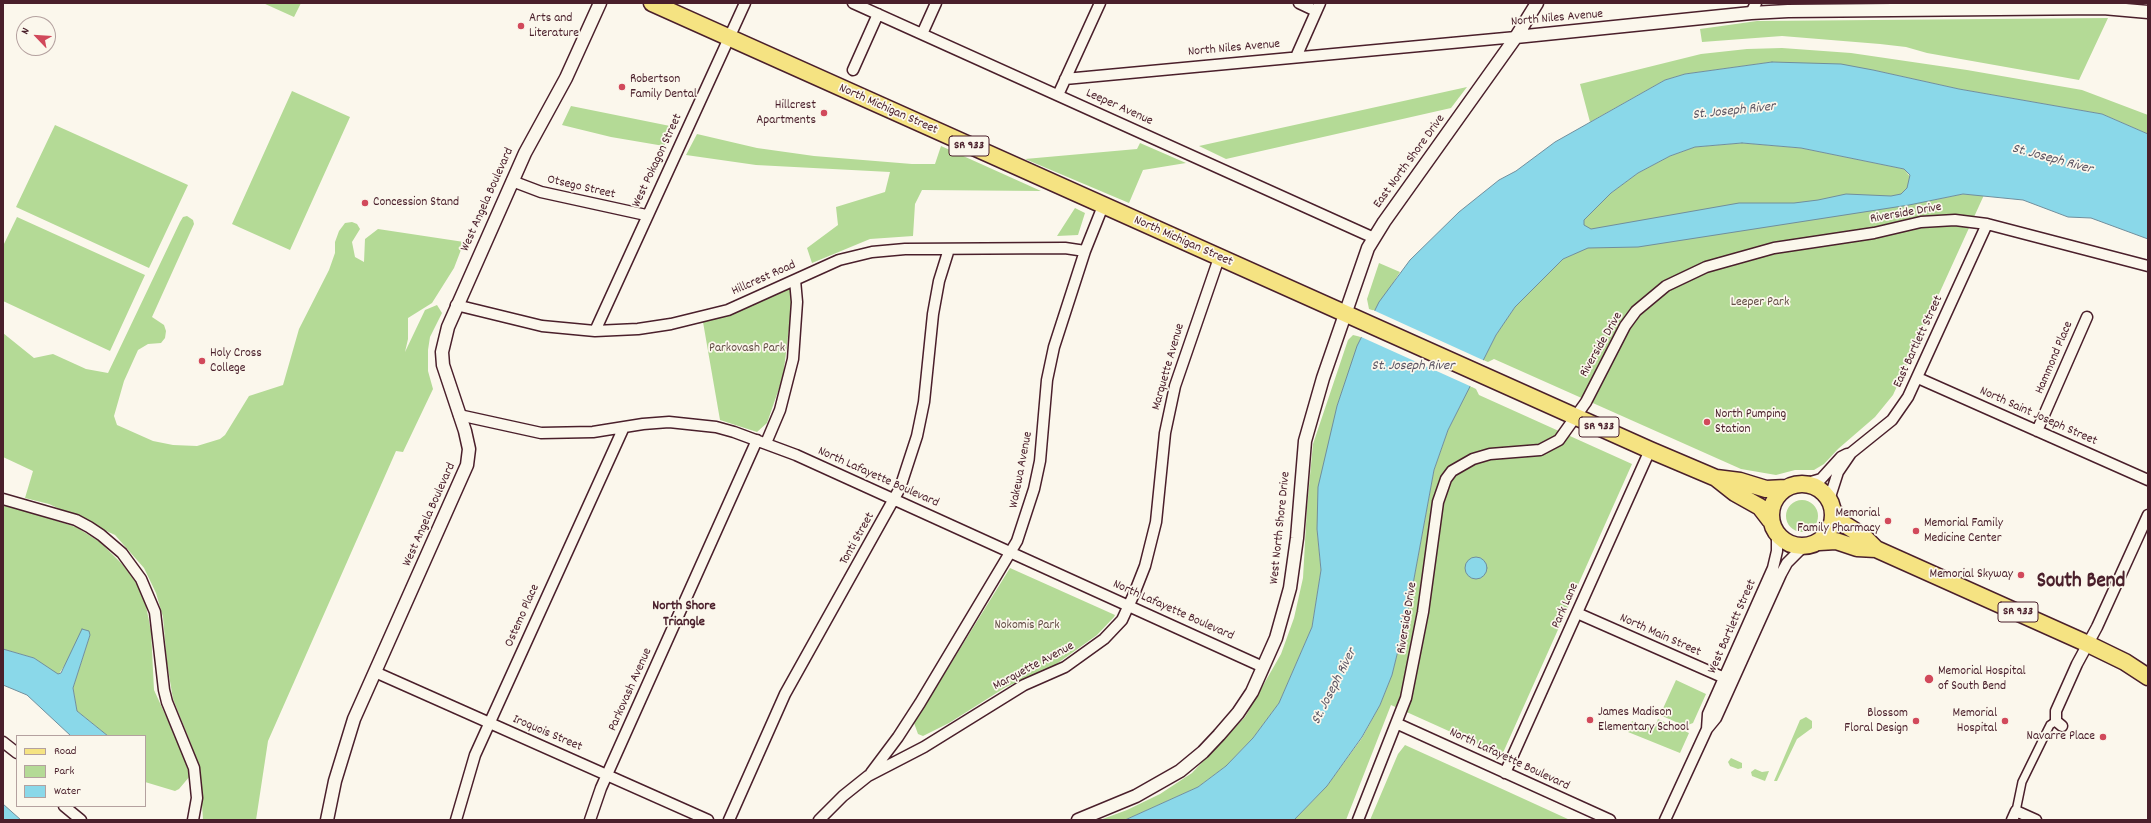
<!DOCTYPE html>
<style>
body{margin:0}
#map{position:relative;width:2151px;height:823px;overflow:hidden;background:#fbf7ec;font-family:Dekko,sans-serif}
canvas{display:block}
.frame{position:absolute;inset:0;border:4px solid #4a1f2b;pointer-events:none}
.legend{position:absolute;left:16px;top:735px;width:130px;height:72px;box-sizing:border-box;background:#fbf7ec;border:1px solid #b4a19f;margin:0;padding:5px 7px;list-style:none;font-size:12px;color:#4a1f2b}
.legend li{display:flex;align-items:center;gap:8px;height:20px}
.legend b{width:20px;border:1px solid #b4a19f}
.north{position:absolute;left:16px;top:16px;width:40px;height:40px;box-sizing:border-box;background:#fbf7ec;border:1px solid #b4a19f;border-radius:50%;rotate:295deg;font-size:11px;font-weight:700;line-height:16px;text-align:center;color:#4a1f2b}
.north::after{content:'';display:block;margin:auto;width:14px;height:18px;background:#d1495b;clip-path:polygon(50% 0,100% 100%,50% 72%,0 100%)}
</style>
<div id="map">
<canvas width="2151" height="823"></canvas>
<div class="frame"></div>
<ul class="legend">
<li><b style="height:5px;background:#f5e382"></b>Road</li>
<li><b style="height:11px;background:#b4da96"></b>Park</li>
<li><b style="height:11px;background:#8ad8e9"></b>Water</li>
</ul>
<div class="north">N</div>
</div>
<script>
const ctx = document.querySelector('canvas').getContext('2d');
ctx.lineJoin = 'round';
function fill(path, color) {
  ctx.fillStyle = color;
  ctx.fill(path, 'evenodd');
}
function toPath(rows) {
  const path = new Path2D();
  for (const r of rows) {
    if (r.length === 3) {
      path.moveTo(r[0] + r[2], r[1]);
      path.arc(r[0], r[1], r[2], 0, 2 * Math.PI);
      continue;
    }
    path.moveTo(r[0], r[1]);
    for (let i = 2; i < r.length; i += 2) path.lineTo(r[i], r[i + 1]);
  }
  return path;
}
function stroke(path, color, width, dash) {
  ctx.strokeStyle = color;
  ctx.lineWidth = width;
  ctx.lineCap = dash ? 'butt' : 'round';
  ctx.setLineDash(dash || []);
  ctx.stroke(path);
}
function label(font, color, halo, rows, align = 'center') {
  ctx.font = font + ' Dekko,sans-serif';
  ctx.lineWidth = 3.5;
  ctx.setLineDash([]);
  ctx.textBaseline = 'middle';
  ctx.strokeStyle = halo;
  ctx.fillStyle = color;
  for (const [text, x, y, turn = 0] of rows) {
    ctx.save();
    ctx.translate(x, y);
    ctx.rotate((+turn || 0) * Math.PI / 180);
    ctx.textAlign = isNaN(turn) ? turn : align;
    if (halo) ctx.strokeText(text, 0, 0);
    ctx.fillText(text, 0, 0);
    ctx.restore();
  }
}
const green = toPath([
 [263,3,301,3,294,17],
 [2108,18,2079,80,1927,53,1906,47,1880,44,1782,36,1702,42,1700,29,1757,21],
 [1782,48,1851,53,1967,70,2082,90,2148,115,2148,134,2102,114,1959,89,1873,70,1772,62,1685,74,1665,80,1590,122,1580,84,1701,54,1747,49],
 [1467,87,1451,108,1226,159,1199,146],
 [292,91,350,117,290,250,232,224],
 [571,106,675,127,664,146,611,137,562,125],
 [55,125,188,185,149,268,16,207],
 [697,134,757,148,814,156,912,164,935,164,941,146,1041,191,922,190,915,204,913,236,870,239,812,263,807,248,838,225,836,207,885,192,890,172,756,165,686,155],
 [1140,143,1186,163,1143,170,1129,203,1025,159,1137,149],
 [1742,143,1801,148,1904,169,1929,201,1963,194,1984,195,1893,395,1875,417,1838,449,1824,464,1814,470,1795,470,1776,475,1741,469,1494,359,1488,362,1483,360,1496,335,1515,307,1563,259,1574,254,1584,220,1611,193,1638,173,1670,156,1695,147],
 [1075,208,1085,213,1078,235,1057,236],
 [187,216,193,220,194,224,152,317,164,325,166,331,165,338,161,343,148,344,138,350,124,381,114,416,117,425,153,441,173,445,197,446,220,439,225,435,249,396,283,385,299,329,329,270,335,253,335,242,339,231,345,223,352,222,357,224,360,229,352,242,355,257,364,262,365,239,378,229,464,242,454,268,432,303,408,318,408,339,405,352,425,310,437,305,442,313,430,337,428,350,428,371,433,389,403,452,396,451,268,741,256,820,203,820,200,772,191,744,173,699,167,663,163,617,156,593,144,568,115,535,49,504,25,498,33,471,3,457,3,333,34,358,53,354,86,369,108,373,180,222,183,217],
 [17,217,145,275,110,351,3,301,3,246],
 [1379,263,1400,272,1375,311,1369,309,1367,299],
 [791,286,791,312,783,377,767,423,757,432,720,420,703,322,738,311],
 [1353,335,1361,337,1337,406,1317,529,1321,570,1312,627,1279,703,1253,738,1226,766,1198,787,1125,820,1100,820,1127,810,1160,794,1192,773,1245,717,1281,654,1294,618,1303,578,1307,507,1313,444,1348,340],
 [1470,386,1476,389,1479,395,1632,464,1502,755,1391,705,1346,820,1294,820,1327,786,1362,738,1380,705,1392,675,1409,606,1434,470,1448,430],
 [1802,516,16],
 [3,504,76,527,100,542,123,565,137,584,146,606,151,631,154,690,180,747,190,776,179,789,175,791,145,782,145,736,108,736,77,711,73,688,90,635,89,631,58,675,34,658,3,649],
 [1010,568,1115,615,1114,617,1097,635,1055,665,1006,687,949,723,923,736,918,734,914,723],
 [1676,680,1706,694,1693,723,1685,726,1660,715],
 [1806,717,1812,721,1812,728,1797,739,1777,781,1774,781,1800,720],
 [1658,719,1689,733,1680,753,1628,732,1632,721,1642,726,1648,723,1655,727],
 [1405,745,1500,788,1570,820,1370,820,1398,754],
 [1731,758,1742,763,1742,768,1738,769,1730,766,1728,762],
 [1755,769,1762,772,1769,771,1765,781,1752,776,1751,772]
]);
const water = toPath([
 [1772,62,1841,64,1873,70,1959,89,2102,114,2148,134,2148,239,2091,218,2068,217,2023,200,1963,194,1909,205,1638,247,1588,248,1563,259,1515,307,1496,335,1448,430,1434,470,1409,606,1392,675,1380,705,1362,737,1327,786,1294,820,1125,820,1198,787,1226,766,1253,738,1279,703,1312,627,1321,570,1317,529,1318,487,1337,406,1357,346,1379,302,1410,260,1459,212,1499,180,1516,171,1555,142,1665,80,1685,74,1772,62],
 [1742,143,1801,148,1904,169,1910,175,1907,188,1901,194,1891,196,1846,194,1818,200,1794,203,1739,203,1591,229,1584,225,1584,220,1611,193,1638,173,1670,156,1695,147,1742,143],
 [1476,568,11],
 [82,629,89,631,90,635,73,688,77,711,108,736,71,736,27,695,3,685,3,649,34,658,58,674,61,673,82,629],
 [3,804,21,820,3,820,3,804]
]);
const pier = toPath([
 [1373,310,1485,361,1472,387,1359,336]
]);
const pedestrian = toPath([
 [2016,811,2022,782,2047,731,2050,725,2056,721]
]);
const minor = toPath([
 [853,3,1374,238],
 [1299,3,1316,11],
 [1751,13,1756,3],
 [922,34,936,3],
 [1296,57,1320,3],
 [853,70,878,14],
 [1065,79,1516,37],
 [1058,95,1100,3],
 [512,181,541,192,646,215],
 [456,305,542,326,595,331,638,329,671,324,728,310,839,260,872,252,905,249,1065,248,1085,251],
 [595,331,745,3],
 [1918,378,2148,480],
 [459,415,541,433,593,432,643,424,669,422,716,427,734,432,796,455,1263,667],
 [2037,431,2087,317],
 [766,443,780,410,793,359,797,302,795,280],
 [1804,484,1821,479,1841,457,1847,454],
 [3,499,76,520,89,527,101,535,122,553,141,579,155,612,164,690,167,702,194,768,197,798,193,820],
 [1829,500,1838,472,1851,453,1892,420,1908,397,1987,224],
 [1577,613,1729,680],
 [375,672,708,820],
 [1398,724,1610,820],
 [2062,726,2056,721,2056,711,2077,664,2097,627,2148,515],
 [1707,729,1708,714,1773,568,1777,551,1777,534],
 [3,742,17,753],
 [871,773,898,737,920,703,1017,541,1034,489,1040,461,1047,380,1054,347,1085,251,1103,206],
 [1505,773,1650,450],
 [64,806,81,820],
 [456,820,475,755,624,427],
 [590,820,601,788,757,440],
 [729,820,785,694,900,488,917,436,924,402,933,314,939,281,949,249],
 [819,820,843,796,868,776,924,747,1024,685,1065,667,1104,639,1122,620,1134,594,1145,566,1156,522,1165,433,1175,386,1219,258],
 [1358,820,1406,698,1423,612,1438,502,1446,479,1452,471,1473,459,1490,454,1540,450,1559,440,1586,402,1625,326,1636,311,1666,286,1706,267,1774,248,1874,233,1921,222,1955,220,1987,224,2148,266],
 [1665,820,1707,729,1716,718,1781,574,1787,563,1803,547],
 [2012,820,2016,811,2036,820]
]);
const tertiary = toPath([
 [1516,37,1751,13,1788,11,2103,8,2148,12],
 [327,820,335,781,354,719,467,465,469,449,465,431,443,365,442,352,448,327,525,153,566,78,600,3],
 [1078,820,1136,796,1180,771,1203,752,1219,735,1238,713,1252,692,1276,638,1290,588,1297,538,1305,441,1323,378,1368,248,1384,222,1516,37,1537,3]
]);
const primary = toPath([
 [652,3,1650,450,1716,478,1740,481,1766,489,1786,488],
 [1716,478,1735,493,1760,507,1770,520],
 [1802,515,31],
 [1833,510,1844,524,1863,536,1876,549],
 [1819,542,1836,541,1857,548,1876,549,2088,644,2125,662,2148,677]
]);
const markers = [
 [521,26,4,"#d1495b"],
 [622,87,4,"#d1495b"],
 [824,113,4,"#d1495b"],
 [365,203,4,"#d1495b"],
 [202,361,4,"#d1495b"],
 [1707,422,4,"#d1495b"],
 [1888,521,4,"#d1495b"],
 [1916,531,4,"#d1495b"],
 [2021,575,4,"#d1495b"],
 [1929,679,5,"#d1495b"],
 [1590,720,4,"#d1495b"],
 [1916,721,4,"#d1495b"],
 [2005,721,4,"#d1495b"],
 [2103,737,4,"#d1495b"]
];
const shields = [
 [969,146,40],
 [1599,427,40],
 [2018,612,40]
];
const shieldNames = [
 ["SR 933",969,146],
 ["SR 933",1599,427],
 ["SR 933",2018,612]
];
const poiNames = [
 ["Arts and",529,19],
 ["Literature",529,34],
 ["Robertson",630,80],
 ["Family Dental",630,95],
 ["Hillcrest",816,106,"right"],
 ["Apartments",816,121,"right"],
 ["Concession Stand",373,203],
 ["Holy Cross",210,354],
 ["College",210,369],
 ["North Pumping",1715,415],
 ["Station",1715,430],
 ["Memorial",1880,514,"right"],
 ["Family Pharmacy",1880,529,"right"],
 ["Memorial Family",1924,524],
 ["Medicine Center",1924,539],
 ["Memorial Skyway",2013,575,"right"],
 ["Memorial Hospital",1938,672],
 ["of South Bend",1938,687],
 ["James Madison",1598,713],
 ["Elementary School",1598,728],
 ["Blossom",1908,714,"right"],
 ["Floral Design",1908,729,"right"],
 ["Memorial",1997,714,"right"],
 ["Hospital",1997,729,"right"],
 ["Navarre Place",2095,737,"right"]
];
const streetNames = [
 ["North Niles Avenue",1557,19,-5],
 ["North Niles Avenue",1234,49,-5],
 ["Leeper Avenue",1119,108,24],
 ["North Michigan Street",888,110,24],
 ["West Pokagon Street",658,161,-65],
 ["East North Shore Drive",1410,162,-54],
 ["Otsego Street",581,188,13],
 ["West Angela Boulevard",488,200,-66],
 ["Riverside Drive",1906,214,-10],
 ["North Michigan Street",1183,242,24],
 ["Hillcrest Road",764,279,-24],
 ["East Bartlett Street",1919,342,-65],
 ["Riverside Drive",1602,345,-60],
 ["Hammond Place",2055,358,-67],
 ["Marquette Avenue",1169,367,-74],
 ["North Saint Joseph Street",2038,417,24],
 ["Wakewa Avenue",1022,470,-79],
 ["North Lafayette Boulevard",878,478,24],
 ["West Angela Boulevard",430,515,-66],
 ["West North Shore Drive",1281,528,-84],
 ["Tonti Street",858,539,-61],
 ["Park Lane",1566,606,-66],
 ["North Lafayette Boulevard",1173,611,24],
 ["Ostemo Place",523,616,-66],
 ["Riverside Drive",1408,618,-81],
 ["West Bartlett Street",1733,627,-66],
 ["North Main Street",1660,636,24],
 ["Marquette Avenue",1034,667,-28],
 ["Parkovash Avenue",631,690,-66],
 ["Iroquois Street",547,734,23],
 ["North Lafayette Boulevard",1509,760,25]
];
const parkNames = [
 ["Leeper Park",1760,303],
 ["Parkovash Park",747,349],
 ["Nokomis Park",1027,626]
];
const waterNames = [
 ["St. Joseph River",1734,112,-6],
 ["St. Joseph River",2052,160,15],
 ["St. Joseph River",1413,367],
 ["St. Joseph River",1335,687,-63]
];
const neighbourhoodNames = [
 ["North Shore",684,607],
 ["Triangle",684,623]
];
const townNames = [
 ["South Bend",2081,583]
];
fill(green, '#b4da96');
fill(water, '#8ad8e9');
stroke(water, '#708e9d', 1);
fill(pier, '#fbf7ec');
stroke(pedestrian, '#4a1f2b', 10);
stroke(minor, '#4a1f2b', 13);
stroke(tertiary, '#4a1f2b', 15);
stroke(primary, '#4a1f2b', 19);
stroke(pedestrian, '#fbf7ec', 7);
stroke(minor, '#fbf7ec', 10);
stroke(tertiary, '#fbf7ec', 12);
stroke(primary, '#f5e382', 16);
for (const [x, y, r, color] of markers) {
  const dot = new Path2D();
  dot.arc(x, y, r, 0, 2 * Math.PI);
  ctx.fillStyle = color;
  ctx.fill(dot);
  stroke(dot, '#fbf7ec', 1.5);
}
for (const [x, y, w] of shields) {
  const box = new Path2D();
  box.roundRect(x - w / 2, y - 10, w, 20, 3);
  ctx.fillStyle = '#fbf7ec';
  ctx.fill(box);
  stroke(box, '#4a1f2b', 1);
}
label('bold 12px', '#4a1f2b', null, shieldNames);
label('13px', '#4a1f2b', '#fbf7ec', poiNames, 'left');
label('13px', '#4a1f2b', '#fbf7ec', streetNames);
label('13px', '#644e46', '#fbf7ec', parkNames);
label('italic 14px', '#5d5664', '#fbf7ec', waterNames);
label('bold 14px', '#4a1f2b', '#fbf7ec', neighbourhoodNames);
label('bold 21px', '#4a1f2b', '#fbf7ec', townNames);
</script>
